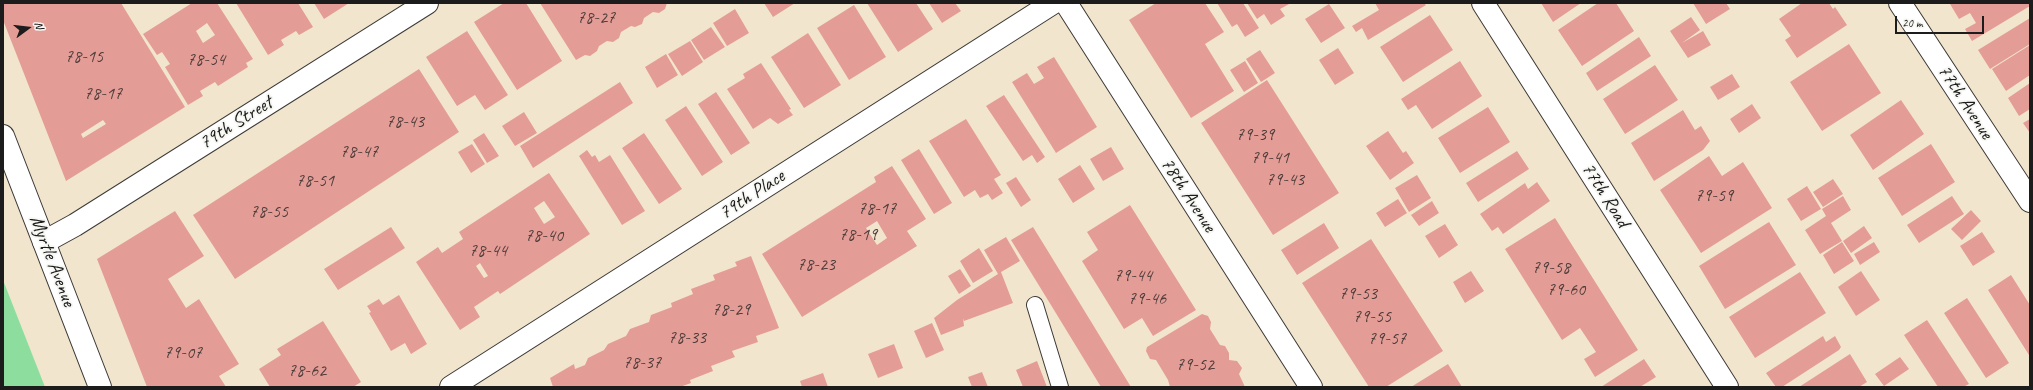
<!DOCTYPE html>
<style>
body{margin:0}
#map{position:relative;width:2033px;height:390px;overflow:hidden;background:#f2e5ce;font-family:Caveat,sans-serif}
canvas{display:block}
.frame{position:absolute;inset:0;border:4px solid #1c1c1c;pointer-events:none}
.north{position:absolute;left:8px;top:8px;width:40px;height:40px;-webkit-text-stroke:3px #f6f6f2;paint-order:stroke;rotate:75deg;font-size:11px;font-weight:700;line-height:16px;text-align:center;color:#1c1c1c}
.north::after{content:'';display:block;margin:auto;width:14px;height:18px;background:#1c1c1c;clip-path:polygon(50% 0,100% 100%,50% 72%,0 100%)}
.scale{position:absolute;left:1895px;top:16px;width:89px;height:18px;box-sizing:border-box;border:2px solid #1c1c1c;border-top:0;padding-left:5px;font-size:12px;line-height:14px;white-space:nowrap;color:#1c1c1c;-webkit-text-stroke:3px #f6f6f2;paint-order:stroke}
</style>
<div id="map">
<canvas width="2033" height="390"></canvas>
<div class="frame"></div>
<div class="north">N</div>
<div class="scale">20 m</div>
</div>
<script>
const ctx = document.querySelector('canvas').getContext('2d');
ctx.lineJoin = 'round';
function fill(path, color) {
  ctx.fillStyle = color;
  ctx.fill(path, 'evenodd');
}
function toPath(rows) {
  const path = new Path2D();
  for (const r of rows) {
    path.moveTo(r[0], r[1]);
    for (let i = 2; i < r.length; i += 2) path.lineTo(r[i], r[i + 1]);
  }
  return path;
}
function stroke(path, color, width, dash) {
  ctx.strokeStyle = color;
  ctx.lineWidth = width;
  ctx.lineCap = dash ? 'butt' : 'round';
  ctx.setLineDash(dash || []);
  ctx.stroke(path);
}
function label(font, color, halo, rows, align = 'center') {
  ctx.font = font + ' Caveat,sans-serif';
  ctx.lineWidth = 3.5;
  ctx.setLineDash([]);
  ctx.textBaseline = 'middle';
  ctx.strokeStyle = halo;
  ctx.fillStyle = color;
  for (const [text, x, y, turn = 0] of rows) {
    ctx.save();
    ctx.translate(x, y);
    ctx.rotate((+turn || 0) * Math.PI / 180);
    ctx.textAlign = isNaN(turn) ? turn : align;
    if (halo) ctx.strokeText(text, 0, 0);
    ctx.fillText(text, 0, 0);
    ctx.restore();
  }
}
const green = toPath([
 [3,280,45,387,3,387]
]);
const building = toPath([
 [3,3,121,3,185,107,66,181,3,20],
 [103,120,106,124,83,138,81,134],
 [192,3,217,3,253,59,246,63,248,67,218,86,215,82,200,91,203,96,188,105,165,67,170,64,162,52,157,55,143,34],
 [207,23,215,35,203,43,196,31],
 [236,3,298,3,313,27,299,35,296,31,281,40,284,45,268,55],
 [314,3,349,3,324,19],
 [504,3,526,3,562,61,517,90,474,22],
 [540,3,667,3,665,9,659,13,653,12,644,18,642,24,635,27,631,26,621,32,619,38,613,42,607,41,599,46,597,51,590,56,585,55,576,60],
 [764,3,795,3,773,17],
 [867,3,916,3,933,29,898,52],
 [929,3,955,3,961,11,942,23],
 [1156,3,1205,3,1224,32,1205,44,1234,91,1191,118,1129,20],
 [1217,3,1243,3,1259,28,1245,37,1237,24,1232,27],
 [1247,3,1291,3,1280,9,1285,16,1271,25,1264,14,1257,19],
 [1375,3,1424,3,1426,5,1368,40,1362,28,1356,32,1352,26,1379,10],
 [1541,3,1581,3,1553,22],
 [1598,3,1616,3,1634,31,1582,66,1558,30],
 [1693,3,1726,3,1730,9,1706,24],
 [1802,3,1829,3,1833,9,1835,7,1847,25,1797,58,1785,40,1791,36,1779,19],
 [1952,3,2030,3,2030,6,1972,41,1965,29,1976,23,1970,13,1959,19,1950,4],
 [1329,4,1345,28,1321,43,1305,19],
 [854,5,886,57,849,80,817,28],
 [735,9,749,33,727,46,713,23],
 [1430,15,1453,50,1403,82,1380,47],
 [1691,17,1700,30,1682,43,1703,31,1711,45,1688,58,1670,31],
 [2030,18,2030,44,1990,69,1978,50],
 [711,27,725,47,704,60,691,40],
 [467,31,508,95,485,110,475,95,457,106,426,57],
 [808,33,841,85,804,108,771,57],
 [1639,37,1651,56,1597,91,1586,73],
 [690,41,703,62,682,76,668,54],
 [1849,44,1881,93,1822,131,1790,82],
 [2030,45,2030,75,2006,91,1992,69],
 [1338,48,1354,73,1335,85,1319,60],
 [1260,50,1275,73,1261,82,1246,59],
 [666,54,678,75,657,88,645,67],
 [1054,57,1097,127,1056,153,1012,82,1027,73,1034,84,1044,78,1037,67],
 [1245,61,1258,83,1244,92,1230,70],
 [1460,61,1482,96,1432,129,1416,105,1408,110,1401,99],
 [761,63,791,109,789,110,793,115,778,124,770,118,753,129,727,89,745,78,743,74],
 [1655,65,1678,100,1625,134,1603,99],
 [419,69,459,132,235,279,193,215],
 [1732,74,1740,87,1718,100,1710,87],
 [1267,80,1339,193,1273,235,1201,123],
 [620,82,633,103,533,168,520,146],
 [2030,83,2030,109,2019,116,2008,98],
 [716,92,750,143,731,155,698,104],
 [1004,95,1045,157,1037,163,1032,155,1023,161,986,106],
 [1901,100,1924,134,1873,170,1850,135],
 [1752,104,1761,118,1739,133,1730,119],
 [686,106,723,162,702,176,665,120],
 [1488,107,1510,142,1460,173,1438,138],
 [1683,110,1695,130,1701,126,1710,141,1703,150,1654,181,1631,143],
 [524,112,537,133,515,146,502,126],
 [966,119,1001,175,994,179,1003,193,992,200,988,194,980,198,975,190,964,197,929,141],
 [2030,119,2030,133,2023,123],
 [1388,131,1403,153,1406,151,1414,163,1390,180,1366,146],
 [484,133,499,156,487,163,473,140],
 [644,133,682,189,659,204,622,148],
 [472,144,485,164,471,173,458,152],
 [1931,144,1955,182,1902,216,1878,178],
 [1111,147,1124,169,1103,181,1090,159],
 [919,149,952,203,934,214,901,160],
 [587,150,592,157,595,155,599,162,610,155,645,211,622,225,579,156],
 [1517,151,1529,169,1478,202,1466,183],
 [1709,156,1722,176,1743,162,1772,208,1701,253,1660,190],
 [1080,165,1095,189,1073,203,1058,179],
 [892,166,926,219,907,231,917,246,802,317,762,254,876,182,874,177],
 [877,221,887,238,877,245,866,228],
 [549,173,590,234,500,294,498,291,474,307,480,317,460,330,416,262,438,247,442,253,463,239,459,232],
 [544,201,555,217,544,224,534,208],
 [480,263,488,276,484,278,476,266],
 [1417,175,1431,198,1409,212,1395,188],
 [1016,177,1031,200,1021,207,1006,183],
 [1833,179,1843,194,1823,207,1813,192],
 [1537,182,1550,201,1503,234,1498,227,1492,231,1480,214,1525,183,1528,189],
 [1807,186,1821,209,1801,221,1787,199],
 [1843,196,1851,210,1831,223,1842,241,1820,254,1805,230,1826,216,1822,209],
 [1952,196,1964,214,1919,243,1907,225],
 [1398,199,1407,213,1385,227,1376,213],
 [1432,201,1439,213,1419,226,1411,215],
 [1130,205,1196,310,1153,336,1142,318,1124,329,1082,261,1098,250,1087,232],
 [1971,210,1981,221,1962,240,1951,229],
 [175,211,204,256,168,279,186,308,199,299,239,364,219,376,226,387,147,387,97,259],
 [1555,218,1638,350,1595,377,1584,359,1596,352,1580,328,1562,340,1505,249],
 [1769,222,1796,265,1725,309,1699,266],
 [1324,223,1339,248,1297,275,1281,250],
 [1445,224,1458,245,1439,258,1425,236],
 [1864,226,1872,238,1851,253,1843,241],
 [391,227,405,248,338,290,324,269],
 [1033,227,1046,248,1131,387,1101,387,1054,310,1011,240],
 [1982,232,1995,252,1973,266,1960,246],
 [1006,237,1020,261,1001,272,1013,303,964,321,963,318,964,326,941,335,934,318,957,300,998,274,984,250],
 [1371,239,1443,351,1386,387,1369,387,1302,283],
 [1842,242,1854,261,1834,274,1823,255],
 [1874,242,1880,252,1860,265,1854,254],
 [979,248,993,271,973,283,960,261],
 [751,256,779,328,756,336,758,342,732,351,735,357,711,366,713,371,690,380,691,383,680,387,553,387,550,378,574,364,575,369,585,365,588,358,604,350,608,344,626,336,630,329,649,322,651,315,672,307,671,303,693,294,691,289,715,280,713,275,737,266,735,262],
 [960,269,971,286,959,294,948,276],
 [1471,271,1484,291,1465,303,1453,282],
 [1861,271,1880,300,1856,316,1838,287],
 [1800,272,1826,313,1755,358,1729,317],
 [2011,275,2030,305,2029,355,1988,290],
 [399,295,427,344,411,354,405,343,391,351,369,313,371,312,367,306,379,299,383,305],
 [1967,298,2009,363,1986,378,1944,313],
 [1202,314,1208,316,1211,322,1210,329,1220,345,1225,346,1229,353,1229,360,1237,361,1242,368,1239,374,1245,387,1170,387,1168,380,1156,360,1150,359,1146,351,1147,347],
 [1927,320,1969,384,1963,387,1938,387,1904,335],
 [323,321,361,382,353,387,270,387,259,369,281,355,277,349],
 [932,323,944,350,926,358,914,331],
 [1823,336,1826,342,1835,336,1841,347,1839,350,1782,387,1776,387,1766,373],
 [894,344,903,368,878,378,868,354],
 [1850,354,1867,382,1859,387,1799,387],
 [1900,357,1909,369,1884,386,1875,374],
 [1644,359,1656,377,1640,387,1601,387],
 [1037,361,1047,387,1023,387,1016,370],
 [1448,364,1462,387,1411,387],
 [982,372,988,387,972,387,968,377],
 [823,373,828,387,802,387,800,381]
]);
const service = toPath([
 [1035,305,1060,387]
]);
const minor = toPath([
 [1066,3,1311,387],
 [1483,3,1727,387],
 [1900,3,2030,201],
 [44,242,75,225,427,3],
 [451,387,1053,3]
]);
const primary = toPath([
 [3,136,100,387]
]);
const numberNames = [
 ["78-27",596,18],
 ["78-15",84,57],
 ["78-54",206,60],
 ["78-17",103,94],
 ["78-43",405,122],
 ["79-39",1255,135],
 ["78-47",359,152],
 ["79-41",1270,158],
 ["79-43",1285,180],
 ["78-51",315,181],
 ["79-59",1714,196],
 ["78-17",877,209],
 ["78-55",269,212],
 ["78-19",858,235],
 ["78-40",544,236],
 ["78-44",488,251],
 ["78-23",816,265],
 ["79-58",1551,268],
 ["79-44",1133,276],
 ["79-60",1566,290],
 ["79-53",1358,294],
 ["79-46",1147,299],
 ["78-29",731,310],
 ["79-55",1372,317],
 ["78-33",687,338],
 ["79-57",1387,339],
 ["79-07",183,353],
 ["78-37",642,363],
 ["79-52",1195,365],
 ["78-62",307,371]
];
const streetNames = [
 ["77th Avenue",1965,102,57],
 ["79th Street",236,123,-32],
 ["79th Place",752,195,-33],
 ["78th Avenue",1188,195,57],
 ["77th Road",1605,195,58],
 ["Myrtle Avenue",52,261,69]
];
fill(green, '#8dde9e');
fill(building, '#e49d96');
stroke(service, '#3c3a37', 18);
stroke(minor, '#3c3a37', 24);
stroke(primary, '#3c3a37', 24);
stroke(service, '#fff', 16);
stroke(minor, '#fff', 22);
stroke(primary, '#fff', 22);
label('18px', '#4e3c3a', null, numberNames);
label('20px', '#1c1c1c', '#f6f6f2', streetNames);
</script>
